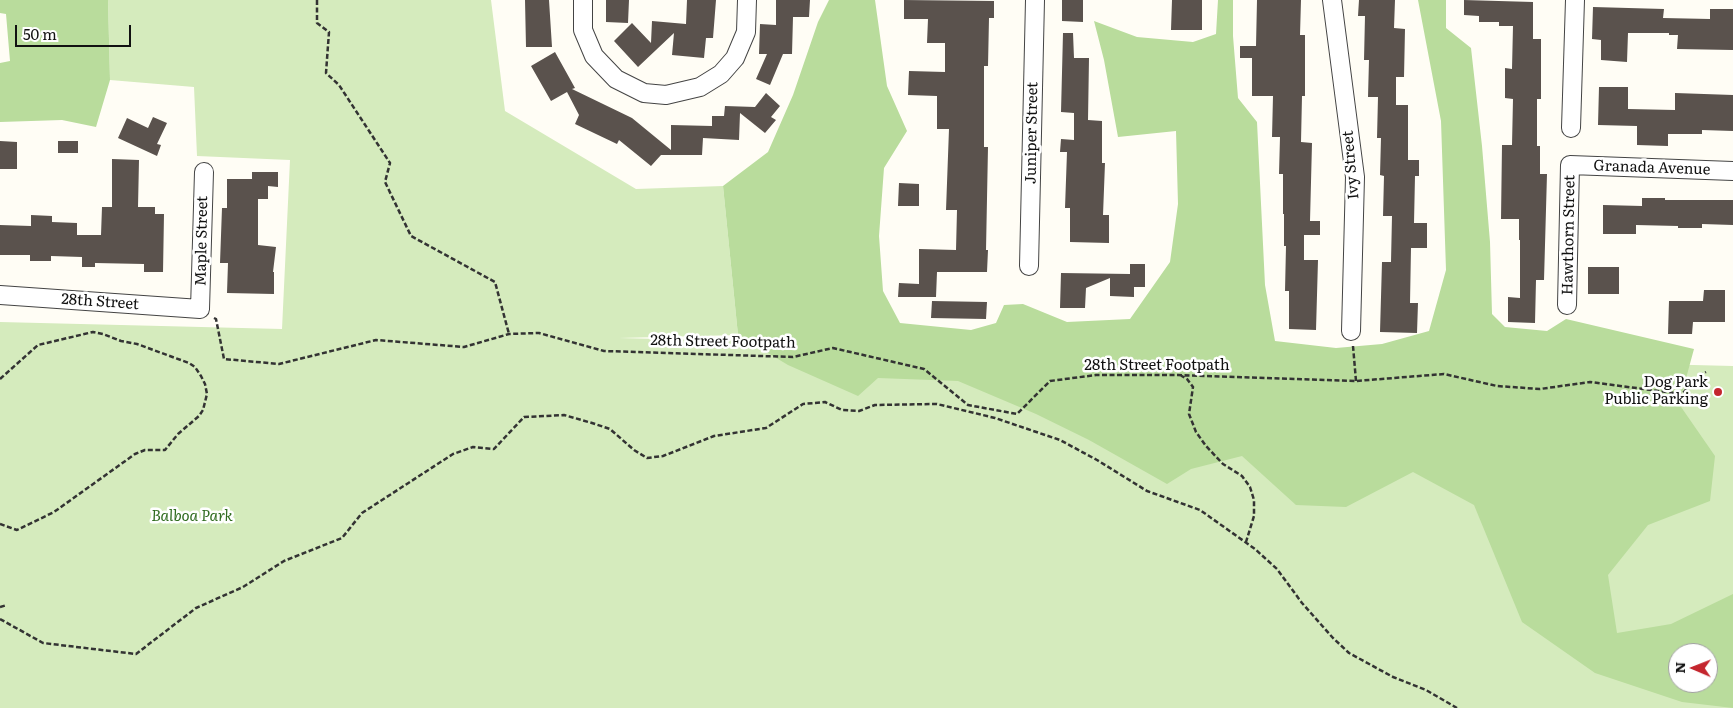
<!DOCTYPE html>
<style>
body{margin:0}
#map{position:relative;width:1733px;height:708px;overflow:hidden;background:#fffdf5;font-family:Literata,serif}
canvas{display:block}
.north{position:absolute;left:1668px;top:643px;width:50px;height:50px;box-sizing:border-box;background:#fff;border:1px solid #a0a0a0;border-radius:50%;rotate:271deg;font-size:14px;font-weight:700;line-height:20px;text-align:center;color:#111}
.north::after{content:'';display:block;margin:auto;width:18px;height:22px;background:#c4262e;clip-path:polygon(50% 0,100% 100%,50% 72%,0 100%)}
.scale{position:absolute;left:15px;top:25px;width:116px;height:22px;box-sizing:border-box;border:2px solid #111;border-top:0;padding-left:6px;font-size:15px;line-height:18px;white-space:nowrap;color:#111;-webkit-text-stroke:4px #fff;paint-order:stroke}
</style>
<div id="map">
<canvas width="1733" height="708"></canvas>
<div class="north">N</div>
<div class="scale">50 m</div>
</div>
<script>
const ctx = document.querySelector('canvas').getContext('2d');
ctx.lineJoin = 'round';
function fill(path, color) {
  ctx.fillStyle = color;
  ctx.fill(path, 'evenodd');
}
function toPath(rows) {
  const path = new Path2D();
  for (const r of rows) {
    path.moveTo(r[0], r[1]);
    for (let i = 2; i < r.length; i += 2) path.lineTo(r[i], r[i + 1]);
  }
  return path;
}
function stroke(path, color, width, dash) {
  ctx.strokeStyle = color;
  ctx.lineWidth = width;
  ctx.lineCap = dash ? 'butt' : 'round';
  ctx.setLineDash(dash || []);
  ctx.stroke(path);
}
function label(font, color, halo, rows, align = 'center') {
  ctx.font = font + ' Literata,serif';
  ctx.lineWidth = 5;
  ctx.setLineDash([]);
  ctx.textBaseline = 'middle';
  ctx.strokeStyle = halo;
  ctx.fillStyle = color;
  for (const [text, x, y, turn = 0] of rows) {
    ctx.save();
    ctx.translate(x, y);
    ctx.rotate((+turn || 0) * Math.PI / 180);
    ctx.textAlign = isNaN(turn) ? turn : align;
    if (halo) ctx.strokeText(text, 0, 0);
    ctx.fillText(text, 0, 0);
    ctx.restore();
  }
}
const green = toPath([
 [108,0,491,0,505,111,636,189,723,186,738,335,619,338,1733,366,1733,708,0,708,0,322,282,329,290,160,197,156,194,87,110,80],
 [1678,653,1708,653,1708,683,1678,683]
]);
const forest = toPath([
 [0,0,108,0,110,80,96,127,62,120,0,122,0,63,10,61,6,14,0,13],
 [829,0,875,0,887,86,907,131,884,168,879,236,883,291,900,323,971,330,996,323,1004,305,1023,304,1067,322,1130,319,1170,262,1178,204,1176,131,1118,137,1104,60,1094,21,1137,37,1193,42,1216,34,1218,0,1233,0,1233,36,1238,98,1257,122,1265,285,1275,341,1336,348,1382,344,1429,331,1446,270,1441,121,1418,0,1446,0,1446,28,1471,48,1482,146,1490,242,1492,314,1505,327,1547,331,1566,319,1694,349,1679,404,1715,456,1710,501,1648,525,1608,575,1617,633,1671,624,1733,594,1733,708,1682,702,1595,673,1522,622,1474,505,1413,472,1346,507,1296,505,1242,456,1191,469,1167,484,1089,440,1036,414,958,381,878,378,858,396,788,365,738,335,723,186,768,152,793,95,818,22],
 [1678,653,1708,653,1708,683,1678,683]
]);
const building = toPath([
 [525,0,549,0,552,47,526,47],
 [606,0,629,0,628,23,606,22],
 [687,0,716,0,713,38,706,38,704,58,672,55,674,33,638,67,614,41,632,23,651,43,652,21,686,24],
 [776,0,810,0,809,17,793,17,792,54,783,54,770,85,756,79,767,54,759,54,760,24,776,25],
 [904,0,994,1,994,18,989,18,988,66,984,66,984,147,988,147,986,250,988,250,987,272,937,272,936,297,898,297,899,283,919,284,919,249,956,250,957,210,946,210,949,129,937,129,937,96,908,95,909,71,945,72,945,43,927,43,928,19,904,19],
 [1062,0,1083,0,1083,22,1062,21],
 [1172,0,1202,0,1202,30,1171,30],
 [1257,0,1301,0,1300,35,1305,35,1305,96,1302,96,1301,142,1312,143,1310,221,1320,221,1320,235,1304,235,1304,260,1318,260,1316,330,1289,329,1289,291,1285,291,1286,246,1284,246,1284,214,1283,214,1283,174,1279,174,1280,137,1272,137,1273,96,1252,96,1252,58,1240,58,1240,46,1256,46],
 [1359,0,1395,0,1394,28,1405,29,1404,77,1396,77,1396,105,1408,105,1408,160,1419,160,1419,176,1415,176,1414,223,1427,223,1427,248,1411,248,1410,303,1418,303,1417,333,1380,332,1382,262,1391,262,1392,216,1383,216,1384,176,1380,175,1381,138,1377,138,1378,97,1368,97,1369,60,1364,60,1365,16,1358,16],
 [1464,0,1533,2,1533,39,1541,39,1541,99,1537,99,1537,146,1540,146,1540,174,1547,174,1544,280,1536,280,1535,323,1508,322,1508,297,1520,298,1520,240,1519,240,1519,219,1501,219,1502,145,1512,145,1513,99,1505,98,1505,68,1512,69,1513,26,1499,26,1499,22,1479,22,1479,16,1464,15],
 [1593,7,1664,9,1663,18,1710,19,1710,9,1733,9,1733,50,1677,49,1678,35,1669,35,1669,33,1628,33,1627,62,1601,60,1601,40,1592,39],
 [1063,33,1073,33,1074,58,1089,58,1088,120,1102,121,1102,163,1105,163,1103,215,1109,215,1109,243,1070,242,1070,208,1065,208,1067,152,1060,152,1061,139,1074,140,1074,113,1061,112],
 [555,52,575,88,572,89,632,118,671,150,671,125,712,126,712,116,724,116,725,106,755,107,766,93,780,106,771,117,776,120,765,133,740,113,739,140,703,138,702,155,661,155,651,166,619,140,617,144,575,124,579,115,567,92,551,101,531,66],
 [1599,87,1628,87,1628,109,1675,110,1675,93,1733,95,1733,131,1702,130,1702,134,1668,134,1668,146,1637,145,1637,126,1598,125],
 [153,117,167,123,157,144,161,145,157,156,118,138,127,118,148,128],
 [0,141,17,142,17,169,0,169],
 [58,141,78,141,78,153,58,153],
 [112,159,139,160,138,207,155,207,155,214,164,214,163,272,144,272,144,264,95,263,95,267,82,267,82,257,51,256,51,261,30,261,30,255,0,255,0,225,31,226,31,215,52,216,52,222,77,223,77,235,101,235,102,207,112,207],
 [252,172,278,172,278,187,268,186,268,199,258,199,258,245,276,247,273,272,274,272,274,294,227,293,228,263,220,263,222,208,227,208,227,179,252,179],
 [899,183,919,184,919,206,898,206],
 [1642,198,1665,198,1665,200,1733,200,1733,225,1702,224,1702,228,1678,228,1678,226,1636,225,1636,234,1603,234,1603,205,1642,206],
 [1130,264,1145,264,1145,287,1134,287,1134,297,1110,296,1110,278,1086,288,1085,308,1060,308,1061,273,1130,274],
 [1588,267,1619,267,1619,294,1588,294],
 [1704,290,1725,290,1725,322,1693,322,1692,334,1668,334,1669,301,1703,301],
 [932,301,987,302,986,319,931,318]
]);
const path = toPath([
 [317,0,317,23,329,32,326,73,339,85,390,163,385,182,411,236,495,282,509,334],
 [214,318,216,319,224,359,279,364,376,340,464,347,509,334,539,333,604,351,793,357,833,348,924,369,968,405,1017,414,1050,381,1096,375,1178,375,1356,381,1444,374,1497,386,1540,389,1590,382,1682,394,1700,375,1706,372],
 [1353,346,1356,381],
 [1180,375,1187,379,1193,387,1189,414,1196,432,1206,446,1223,464,1242,476,1250,487,1254,500,1254,516,1246,542],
 [0,379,38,345,93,332,103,334,121,341,137,344,189,363,195,367,201,376,205,384,207,394,203,410,199,416,178,434,165,450,145,450,135,454,54,512,17,530,0,524],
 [0,607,7,605],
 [0,619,43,643,136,654,196,608,243,587,284,561,342,538,362,513,453,454,473,447,494,449,524,417,564,415,592,423,610,429,634,450,647,458,663,456,714,436,766,428,803,404,825,402,842,410,859,411,875,405,937,404,995,418,1060,440,1097,460,1147,491,1200,510,1255,549,1277,569,1302,603,1333,638,1349,653,1393,677,1426,690,1457,708]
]);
const minor = toPath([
 [583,0,583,30,594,56,616,79,644,93,666,95,700,87,721,74,735,58,746,32,747,0],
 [1332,0,1355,177,1351,331],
 [1571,128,1575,0],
 [1029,266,1035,0],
 [0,295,200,309,204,172],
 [1567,305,1570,165,1733,171]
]);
const markers = [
 [1718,392,5,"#c4262e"]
];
const streetNames = [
 ["Juniper Street",1032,133,-89],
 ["Ivy Street",1351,165,-95],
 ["Granada Avenue",1652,168,2],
 ["Hawthorn Street",1569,235,-89],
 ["Maple Street",202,241,-89],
 ["28th Street",100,302,4],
 ["28th Street Footpath",723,342,1],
 ["28th Street Footpath",1157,366]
];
const poiNames = [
 ["Dog Park",1708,383],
 ["Public Parking",1708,400]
];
const parkNames = [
 ["Balboa Park",192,517]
];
fill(green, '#d5ebbd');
fill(forest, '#b9dc9c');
fill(building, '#5a524d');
stroke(minor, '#444', 20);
stroke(path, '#333', 2.5, [5, 2.5]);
stroke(minor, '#fff', 18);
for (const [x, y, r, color] of markers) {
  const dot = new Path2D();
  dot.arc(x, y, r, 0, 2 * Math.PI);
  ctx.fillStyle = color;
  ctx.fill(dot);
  stroke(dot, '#fff', 2);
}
label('15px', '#111', '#fff', streetNames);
label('15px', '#111', '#fff', poiNames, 'right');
label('italic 15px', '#2f6b1f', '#fff', parkNames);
</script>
